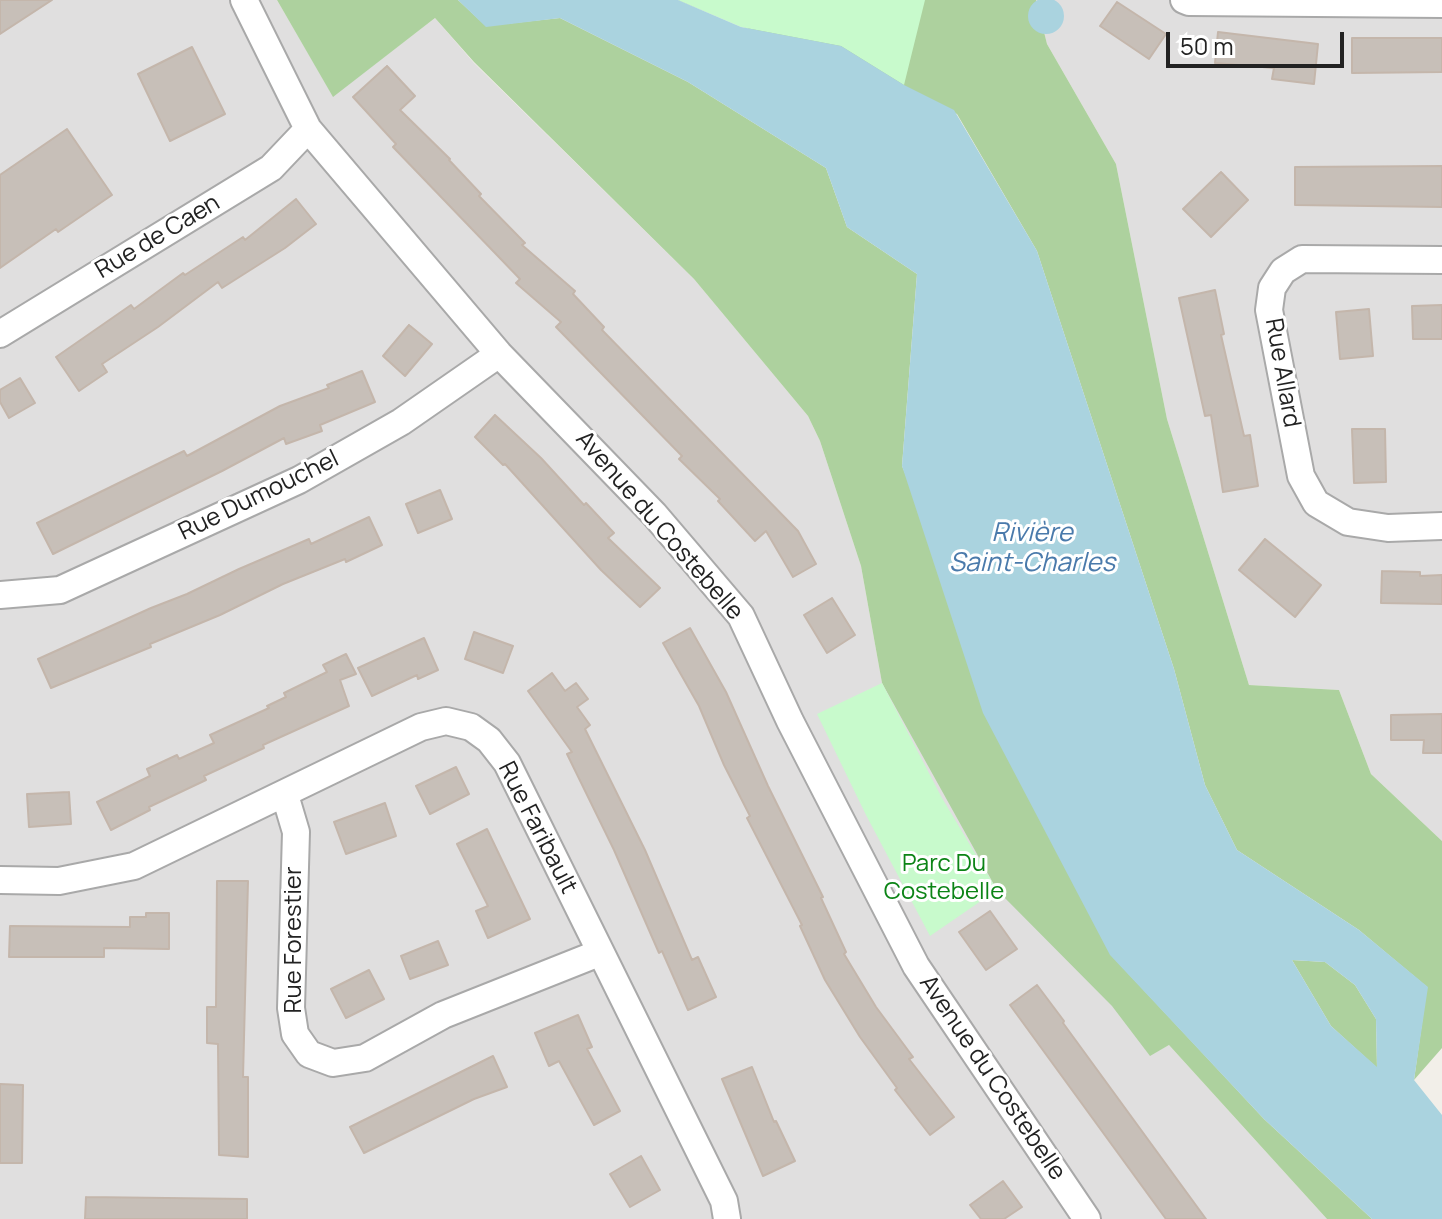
<!DOCTYPE html>
<meta charset="utf-8">
<style>
body{margin:0}
#map{position:relative;width:1442px;height:1219px;overflow:hidden;background:#f2efe9;font-family:Manrope,sans-serif}
canvas{display:block}
.scale{position:absolute;left:1166px;top:32px;width:178px;height:36px;box-sizing:border-box;border:4px solid #222;border-top:0;padding-left:10px;font-size:24px;line-height:28px;white-space:nowrap;color:#222;-webkit-text-stroke:6px #fff;paint-order:stroke}
</style>
<div id="map">
<canvas width="1442" height="1219"></canvas>
<div class="scale">50 m</div>
</div>
<script>
const ctx = document.querySelector('canvas').getContext('2d');
ctx.lineJoin = 'round';
function fill(path, color) {
  ctx.fillStyle = color;
  ctx.fill(path, 'evenodd');
}
function toPath(rows) {
  const path = new Path2D();
  for (const r of rows) {
    if (r.length === 3) {
      path.moveTo(r[0] + r[2], r[1]);
      path.arc(r[0], r[1], r[2], 0, 2 * Math.PI);
      continue;
    }
    path.moveTo(r[0], r[1]);
    for (let i = 2; i < r.length; i += 2) path.lineTo(r[i], r[i + 1]);
  }
  return path;
}
function stroke(path, color, width, dash) {
  ctx.strokeStyle = color;
  ctx.lineWidth = width;
  ctx.lineCap = dash ? 'butt' : 'round';
  ctx.setLineDash(dash || []);
  ctx.stroke(path);
}
function label(font, color, halo, rows, align = 'center') {
  ctx.font = font + ' Manrope,sans-serif';
  ctx.lineWidth = 6;
  ctx.setLineDash([]);
  ctx.textBaseline = 'middle';
  ctx.strokeStyle = halo;
  ctx.fillStyle = color;
  for (const [text, x, y, turn = 0] of rows) {
    ctx.save();
    ctx.translate(x, y);
    ctx.rotate((+turn || 0) * Math.PI / 180);
    ctx.textAlign = isNaN(turn) ? turn : align;
    if (halo) ctx.strokeText(text, 0, 0);
    ctx.fillText(text, 0, 0);
    ctx.restore();
  }
}
const residential = toPath([
 [0,0,277,0,333,96,435,18,474,63,694,279,808,416,820,441,861,566,882,683,1150,1055,1169,1045,1327,1219,0,1219],
 [1036,0,1442,0,1442,841,1371,774,1339,690,1249,685,1167,419,1116,164,1047,44]
]);
const forest = toPath([
 [277,0,458,0,486,26,560,18,688,82,826,168,847,227,917,274,902,466,1111,955,1264,1119,1372,1219,1327,1219,1169,1045,1150,1056,1112,1006,997,890,882,683,861,566,820,441,808,416,694,279,474,62,435,18,333,97],
 [678,0,1036,0,1047,44,1116,164,1167,419,1249,685,1339,690,1371,774,1442,841,1442,1048,1414,1080,1427,987,1359,930,1237,850,1205,785,1174,669,1037,251,957,114],
 [1292,960,1325,962,1355,985,1376,1019,1377,1068,1331,1026]
]);
const park = toPath([
 [678,0,925,0,904,85,841,46,741,27],
 [882,683,942,798,997,890,930,936,866,815,817,714]
]);
const water = toPath([
 [1046,16,18],
 [458,0,678,0,741,27,841,46,904,85,954,110,1037,251,1174,669,1205,785,1237,850,1359,930,1428,987,1414,1080,1442,1115,1442,1219,1372,1219,1264,1119,1110,955,983,713,902,466,917,274,847,227,826,168,688,82,560,18,486,27],
 [1292,960,1325,962,1355,985,1376,1019,1377,1067,1331,1026]
]);
const building = toPath([
 [0,0,52,0,0,34,0,0],
 [1117,2,1166,34,1149,59,1100,26,1117,2],
 [1218,32,1318,44,1314,84,1272,79,1274,68,1215,63,1218,32],
 [1352,38,1442,38,1442,72,1352,73,1352,38],
 [192,47,225,114,170,141,138,74,192,47],
 [387,66,415,96,400,110,450,159,449,160,481,194,479,196,525,243,522,245,575,291,573,294,604,327,602,330,798,531,816,564,793,577,766,531,755,541,718,501,720,499,679,459,682,456,556,327,561,322,516,283,520,279,393,147,396,144,353,97,387,66],
 [67,129,112,195,58,232,56,229,0,268,0,175,67,129],
 [1442,166,1442,207,1295,205,1295,167,1442,166],
 [1221,172,1248,200,1211,237,1183,209,1221,172],
 [296,199,316,224,285,248,222,288,218,282,158,327,102,364,107,372,79,391,56,357,131,305,134,309,183,273,185,275,243,237,245,240,296,199],
 [1215,290,1224,334,1221,335,1244,436,1250,435,1258,486,1223,492,1211,415,1205,416,1179,298,1215,290],
 [1442,305,1442,339,1413,339,1412,306,1442,305],
 [1369,309,1373,356,1340,359,1336,312,1369,309],
 [409,325,432,344,405,376,383,356,409,325],
 [362,371,375,402,320,425,322,431,286,444,284,438,222,471,53,554,37,523,184,451,187,456,280,406,329,388,327,385,362,371],
 [20,378,35,403,9,418,0,402,0,390,20,378],
 [495,415,541,458,584,505,586,503,614,533,608,538,660,588,640,607,601,570,505,464,503,465,475,437,495,415],
 [1352,429,1385,429,1386,482,1354,483,1352,429],
 [440,490,452,519,418,533,406,504,440,490],
 [369,517,382,545,346,562,345,559,283,584,220,615,150,644,151,647,51,688,38,659,151,608,187,594,239,569,309,539,311,544,369,517],
 [1265,539,1321,585,1295,617,1239,570,1265,539],
 [1382,571,1420,572,1420,576,1442,575,1442,604,1381,603,1382,571],
 [832,598,855,635,827,653,804,615,832,598],
 [690,628,726,692,768,786,823,897,821,898,846,952,844,954,876,1007,913,1057,909,1059,954,1117,930,1135,895,1090,897,1088,860,1037,825,980,800,926,802,925,747,818,750,816,724,765,699,706,663,643,690,628],
 [474,632,513,646,503,673,465,659,474,632],
 [424,638,438,670,418,679,417,675,372,696,358,668,424,638],
 [346,654,356,674,340,680,349,706,263,745,264,748,204,776,206,780,149,807,150,810,111,830,97,802,150,776,147,769,177,755,179,759,214,743,210,735,269,708,267,706,286,697,284,693,327,672,323,665,346,654],
 [552,673,565,691,576,683,588,699,577,707,590,725,585,729,645,850,692,960,698,957,716,997,688,1010,662,951,659,953,614,850,567,754,572,752,528,691,552,673],
 [1442,714,1442,753,1423,753,1424,740,1391,740,1391,715,1442,714],
 [456,767,469,794,430,814,416,786,456,767],
 [69,792,71,824,29,827,27,794,69,792],
 [385,803,396,836,346,854,334,822,385,803],
 [487,829,530,919,488,938,476,911,488,906,457,844,487,829],
 [217,881,248,881,243,1077,248,1077,248,1157,219,1155,218,1044,207,1043,207,1007,216,1007,217,881],
 [990,911,1017,949,986,970,959,932,990,911],
 [146,913,169,913,169,949,104,948,104,957,9,957,10,926,130,927,130,917,146,917,146,913],
 [438,941,448,965,410,979,401,956,438,941],
 [369,970,384,999,346,1018,331,989,369,970],
 [1037,985,1064,1021,1063,1023,1206,1219,1166,1219,1010,1005,1037,985],
 [578,1015,592,1047,587,1049,620,1111,594,1125,559,1061,549,1066,535,1033,578,1015],
 [493,1056,507,1087,474,1099,364,1153,350,1127,493,1056],
 [752,1067,774,1122,776,1121,795,1161,763,1176,722,1079,752,1067],
 [0,1084,23,1085,22,1163,0,1163,0,1084],
 [641,1156,660,1190,630,1207,610,1174,641,1156],
 [1003,1181,1022,1207,1004,1219,981,1219,970,1205,1003,1181],
 [86,1197,247,1199,247,1219,85,1219,86,1197]
]);
const minor = toPath([
 [244,0,308,129,499,354,654,514,741,616,790,721,916,966,1087,1219],
 [1184,0,1189,2,1442,4],
 [1442,260,1302,259,1283,271,1272,288,1269,310,1301,476,1316,503,1348,522,1388,528,1442,526],
 [0,334,271,168,308,129],
 [0,595,60,590,299,480,401,422,499,354],
 [285,795,296,832,291,1008,295,1034,309,1054,333,1063,365,1058,443,1015,599,953],
 [0,880,59,881,134,866,421,727,446,721,471,727,489,740,507,763,724,1201,727,1219]
]);
const streetNames = [
 ["Rue de Caen",158,237,-31],
 ["Rue Allard",1282,373,80],
 ["Rue Dumouchel",259,496,-26],
 ["Avenue du Costebelle",659,526,49],
 ["Rue Faribault",537,828,63],
 ["Rue Forestier",294,940,-90],
 ["Avenue du Costebelle",992,1078,56]
];
const parkNames = [
 ["Parc Du",944,864],
 ["Costebelle",944,892]
];
const waterNames = [
 ["Rivière",1032,534],
 ["Saint-Charles",1032,564]
];
fill(residential, '#e0dfdf');
fill(forest, '#add19e');
fill(park, '#c8facc');
fill(water, '#aad3df');
fill(building, '#c7bfb8');
stroke(building, '#c4b6ab', 2);
stroke(minor, '#a9a9a9', 30);
stroke(minor, '#fff', 26);
label('24px', '#222', '#fff', streetNames);
label('24px', '#0c8416', '#fff', parkNames);
label('italic 26px', '#4a7aab', '#fff', waterNames);
</script>
